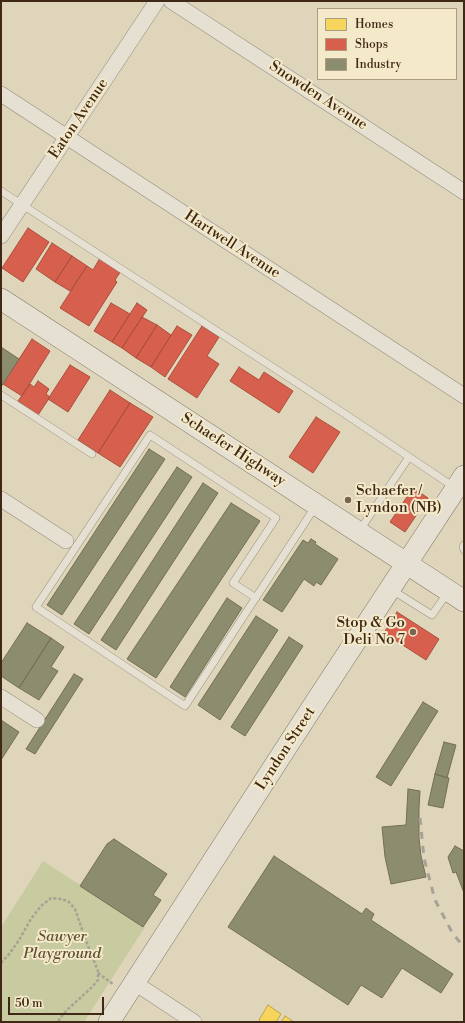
<!DOCTYPE html>
<style>
body{margin:0}
#map{position:relative;width:465px;height:1023px;overflow:hidden;background:#dfd5ba;font-family:"Libre Bodoni",serif}
canvas{display:block}
.frame{position:absolute;inset:0;border:2px solid #3f2816;pointer-events:none}
.legend{position:absolute;left:317px;top:8px;width:140px;height:72px;box-sizing:border-box;background:#f4e9c8;border:1px solid #ac9c81;margin:0;padding:5px 7px;list-style:none;font-size:12px;color:#3f2816}
.legend li{display:flex;align-items:center;gap:8px;height:20px}
.legend b{width:20px;border:1px solid #ac9c81}
.scale{position:absolute;left:8px;top:997px;width:96px;height:18px;box-sizing:border-box;border:2px solid #3f2816;border-top:0;padding-left:5px;font-size:12px;line-height:14px;white-space:nowrap;color:#3f2816;-webkit-text-stroke:3px #f4e9c8;paint-order:stroke}
</style>
<div id="map">
<canvas width="465" height="1023"></canvas>
<div class="frame"></div>
<ul class="legend">
<li><b style="height:11px;background:#f6d55c"></b>Homes</li>
<li><b style="height:11px;background:#d6604d"></b>Shops</li>
<li><b style="height:11px;background:#8c8c6e"></b>Industry</li>
</ul>
<div class="scale">50 m</div>
</div>
<script>
const ctx = document.querySelector('canvas').getContext('2d');
ctx.lineJoin = 'round';
function fill(path, color) {
  ctx.fillStyle = color;
  ctx.fill(path, 'evenodd');
}
function toPath(rows) {
  const path = new Path2D();
  for (const r of rows) {
    path.moveTo(r[0], r[1]);
    for (let i = 2; i < r.length; i += 2) path.lineTo(r[i], r[i + 1]);
  }
  return path;
}
function stroke(path, color, width, dash) {
  ctx.strokeStyle = color;
  ctx.lineWidth = width;
  ctx.lineCap = dash ? 'butt' : 'round';
  ctx.setLineDash(dash || []);
  ctx.stroke(path);
}
function label(font, color, halo, rows, align = 'center') {
  ctx.font = font + ' "Libre Bodoni",serif';
  ctx.lineWidth = 4;
  ctx.setLineDash([]);
  ctx.textBaseline = 'middle';
  ctx.strokeStyle = halo;
  ctx.fillStyle = color;
  for (const [text, x, y, turn = 0] of rows) {
    ctx.save();
    ctx.translate(x, y);
    ctx.rotate((+turn || 0) * Math.PI / 180);
    ctx.textAlign = isNaN(turn) ? turn : align;
    if (halo) ctx.strokeText(text, 0, 0);
    ctx.fillText(text, 0, 0);
    ctx.restore();
  }
}
const green = toPath([
 [43,861,145,927,84,1022,1,1022,1,927]
]);
const homes = toPath([
 [268,1005,281,1014,276,1022,261,1022,259,1020,268,1005],
 [285,1016,294,1022,281,1022,285,1016]
]);
const shops = toPath([
 [28,228,49,242,23,282,2,268,28,228],
 [52,243,72,256,55,282,36,269,52,243],
 [72,256,87,266,70,291,55,282,72,256],
 [100,258,121,271,115,280,117,282,89,326,60,308,87,266,93,270,100,258],
 [111,303,130,314,112,342,94,331,111,303],
 [137,303,147,310,122,348,112,342,137,303],
 [142,317,157,325,136,358,122,348,142,317],
 [157,325,171,335,151,367,136,358,157,325],
 [177,326,192,335,165,377,151,367,177,326],
 [202,326,219,337,207,356,219,364,197,398,168,379,202,326],
 [32,339,50,351,22,396,3,384,32,339],
 [70,365,90,377,68,412,48,399,70,365],
 [239,367,259,380,264,372,293,391,279,413,230,381,239,367],
 [38,381,49,389,46,394,50,397,38,415,18,401,30,384,34,387,38,381],
 [110,390,130,403,98,453,78,440,110,390],
 [130,403,153,417,120,467,98,453,130,403],
 [316,417,340,432,313,473,289,457,316,417],
 [413,488,428,498,405,532,390,522,413,488],
 [397,612,439,639,426,660,384,633,397,612]
]);
const industry = toPath([
 [1,347,19,359,1,387,1,347],
 [149,449,165,459,62,615,47,605,149,449],
 [177,467,192,477,89,634,74,624,177,467],
 [203,483,218,493,116,650,101,640,203,483],
 [231,503,260,521,156,678,127,659,231,503],
 [311,539,316,542,315,544,338,559,321,585,316,582,314,586,304,579,282,612,263,600,303,540,308,543,311,539],
 [227,598,242,608,185,697,170,687,227,598],
 [256,616,278,630,220,720,198,705,256,616],
 [27,623,51,638,19,688,1,676,1,663,27,623],
 [289,637,303,646,245,736,231,727,289,637],
 [51,638,64,647,51,667,58,671,39,700,19,688,51,638],
 [74,674,83,679,35,754,26,749,74,674],
 [423,702,438,711,391,786,376,777,423,702],
 [1,720,19,732,1,760,1,720],
 [444,742,456,745,447,778,435,774,444,742],
 [435,774,449,778,443,808,428,805,435,774],
 [408,789,420,791,419,808,419,838,421,856,426,877,391,884,385,857,382,827,406,825,408,789],
 [114,839,167,874,153,895,161,900,143,927,80,886,107,844,114,839],
 [455,846,464,851,464,893,456,872,453,873,448,857,455,846],
 [274,856,362,914,366,908,374,914,371,920,453,974,441,993,402,968,382,998,361,985,348,1005,228,927,274,856]
]);
const path = toPath([
 [1,963,10,953,19,940,31,919,41,906,51,898,62,899,69,902,75,909,86,941,98,971,98,980,90,989,67,1010,60,1018,58,1022],
 [98,973,113,984]
]);
const lane = toPath([
 [1,191,345,414,454,487],
 [1,395,92,454],
 [360,530,409,457],
 [464,545,463,547,464,550],
 [392,590,432,615,448,592],
 [256,598,233,583,276,518,150,435,36,607,185,706,315,507]
]);
const street = toPath([
 [171,1,464,192],
 [1,94,464,396],
 [1,236,157,1],
 [1,499,66,541],
 [1,697,37,720],
 [135,983,194,1022]
]);
const secondary = toPath([
 [1,299,464,601],
 [109,1022,315,703,464,476]
]);
const rail = toPath([
 [420,818,424,858,435,900,453,934,464,947]
]);
const markers = [
 [348,500,4,"#77654f"],
 [413,632,4,"#77654f"]
];
const streetNames = [
 ["Snowden Avenue",318,96,33],
 ["Eaton Avenue",79,119,-56],
 ["Hartwell Avenue",232,245,33],
 ["Schaefer Highway",233,450,33],
 ["Lyndon Street",286,749,-57]
];
const poiNames = [
 ["Schaefer /",356,491],
 ["Lyndon (NB)",356,508],
 ["Stop & Go",405,623,"right"],
 ["Deli No 7",405,640,"right"]
];
const parkNames = [
 ["Sawyer",62,937],
 ["Playground",62,954]
];
fill(green, '#c8cba0');
fill(homes, '#f6d55c');
stroke(homes, '#bfa147', 1);
fill(shops, '#d6604d');
stroke(shops, '#a94f3c', 1);
fill(industry, '#8c8c6e');
stroke(industry, '#756e54', 1);
stroke(lane, '#968e7d', 8);
stroke(street, '#968e7d', 16);
stroke(secondary, '#807767', 22);
stroke(path, '#a8a195', 2.5, [3, 2]);
stroke(lane, '#e5e0d2', 7);
stroke(street, '#e5e0d2', 15);
stroke(secondary, '#e5e0d2', 21);
stroke(rail, '#a8a195', 3, [7, 7]);
for (const [x, y, r, color] of markers) {
  const dot = new Path2D();
  dot.arc(x, y, r, 0, 2 * Math.PI);
  ctx.fillStyle = color;
  ctx.fill(dot);
  stroke(dot, '#f4e9c8', 1.5);
}
label('15px', '#3f2816', '#f4e9c8', streetNames);
label('15px', '#3f2816', '#f4e9c8', poiNames, 'left');
label('italic 15px', '#5d4e33', '#f4e9c8', parkNames);
</script>
